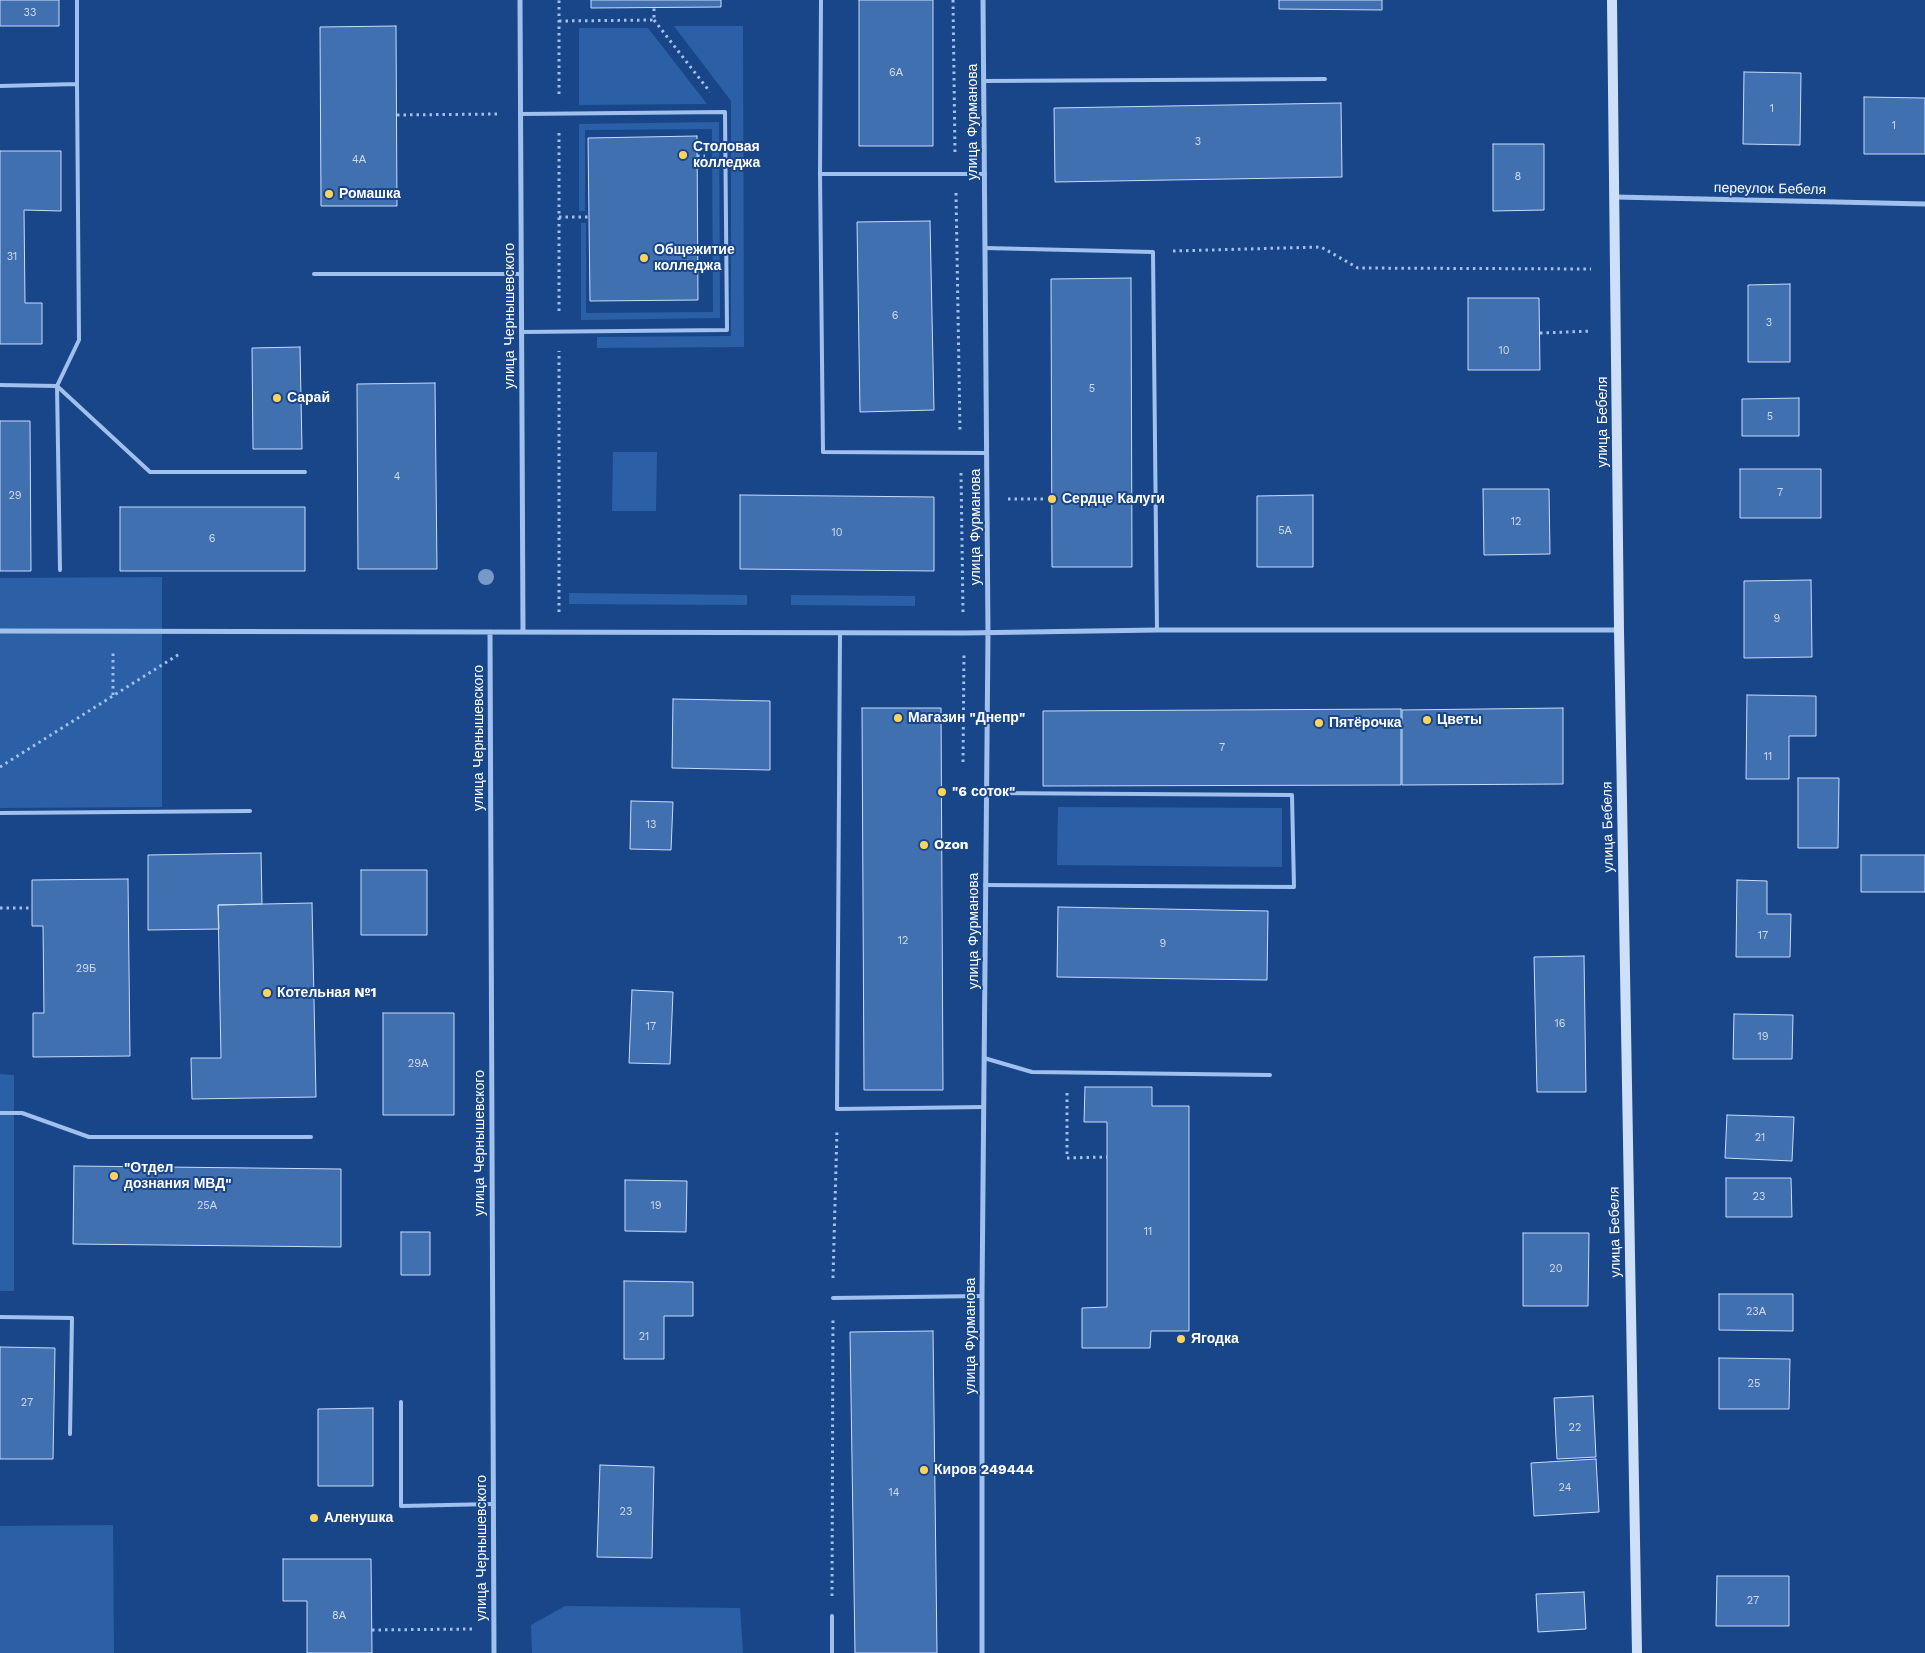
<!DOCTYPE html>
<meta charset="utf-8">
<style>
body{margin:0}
canvas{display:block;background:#184688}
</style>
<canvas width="1925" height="1653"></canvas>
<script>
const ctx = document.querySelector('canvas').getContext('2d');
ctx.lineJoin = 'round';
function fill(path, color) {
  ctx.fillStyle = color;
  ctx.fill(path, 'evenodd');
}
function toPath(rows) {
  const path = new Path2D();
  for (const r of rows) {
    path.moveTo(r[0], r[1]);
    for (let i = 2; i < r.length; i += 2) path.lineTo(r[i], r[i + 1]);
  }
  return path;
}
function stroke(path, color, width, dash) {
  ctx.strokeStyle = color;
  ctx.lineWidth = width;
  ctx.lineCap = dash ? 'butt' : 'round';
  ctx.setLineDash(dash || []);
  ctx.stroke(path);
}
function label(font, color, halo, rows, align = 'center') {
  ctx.font = font + ' "Work Sans",sans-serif';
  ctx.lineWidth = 4;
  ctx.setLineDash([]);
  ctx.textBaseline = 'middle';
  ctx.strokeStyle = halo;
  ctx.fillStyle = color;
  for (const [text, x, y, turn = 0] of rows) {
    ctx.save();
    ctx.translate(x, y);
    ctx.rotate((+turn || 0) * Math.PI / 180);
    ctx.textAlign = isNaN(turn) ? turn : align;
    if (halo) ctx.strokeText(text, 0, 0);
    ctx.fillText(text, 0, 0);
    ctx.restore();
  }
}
const green = toPath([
 [674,26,743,26,744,347,597,348,597,337,731,336,731,101],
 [579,28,648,28,707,104,579,105],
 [719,122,720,318,581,320,581,223,586,223,586,313,713,312,712,129,585,130,585,211,579,211,579,124],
 [613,452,657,452,656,511,612,511],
 [162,577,162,807,0,808,0,578],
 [569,593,747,595,747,605,569,604],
 [791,595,915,596,915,606,791,605],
 [1058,807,1282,808,1282,867,1057,865],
 [0,1074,14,1075,14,1291,0,1291],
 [113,1525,114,1653,0,1653,0,1526],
 [565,1606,740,1608,743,1653,532,1653,531,1625]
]);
const building = toPath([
 [0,0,59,0,59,26,0,26,0,0],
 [591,0,721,0,721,7,591,8,591,0],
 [859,0,933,0,933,146,859,146,859,0],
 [1279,0,1382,0,1382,10,1279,9,1279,0],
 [396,26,397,206,321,206,320,27,396,26],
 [1744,72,1801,73,1800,145,1743,144,1744,72],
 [1864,97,1925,98,1925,154,1864,154,1864,97],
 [1341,103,1342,177,1055,182,1054,108,1341,103],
 [697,136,698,300,590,301,588,138,697,136],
 [1493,144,1544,144,1544,210,1493,211,1493,144],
 [0,151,61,151,61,211,24,210,25,303,42,303,42,344,0,344,0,151],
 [930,221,934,410,860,412,857,222,930,221],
 [1131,278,1132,567,1052,567,1051,279,1131,278],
 [1790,284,1790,362,1748,362,1748,285,1790,284],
 [1468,298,1539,298,1540,370,1468,370,1468,298],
 [300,347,302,449,253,449,252,348,300,347],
 [435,383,437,569,358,569,357,384,435,383],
 [1799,398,1799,436,1742,436,1742,399,1799,398],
 [0,421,30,421,31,571,0,571,0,421],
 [1740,469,1821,469,1821,518,1740,518,1740,469],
 [1483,489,1549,489,1550,554,1484,555,1483,489],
 [740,495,934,497,934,571,740,569,740,495],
 [1313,495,1313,567,1257,567,1257,496,1313,495],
 [120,507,305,507,305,571,120,571,120,507],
 [1811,580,1812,657,1744,658,1744,581,1811,580],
 [1747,695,1816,696,1816,736,1789,736,1789,779,1746,779,1747,695],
 [673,699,770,701,770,770,672,768,673,699],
 [862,708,941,708,943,1090,864,1090,862,708],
 [1563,708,1563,784,1402,785,1402,710,1563,708],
 [1401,709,1401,785,1043,786,1043,711,1401,709],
 [1798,778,1839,778,1838,848,1798,848,1798,778],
 [631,801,673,802,671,850,630,849,631,801],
 [261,853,262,904,218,905,219,929,148,930,148,855,261,853],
 [1861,855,1925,855,1925,892,1861,892,1861,855],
 [361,870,427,870,427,935,361,935,361,870],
 [128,879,130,1056,33,1057,33,1013,44,1013,43,926,32,926,32,880,128,879],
 [1737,880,1767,881,1767,914,1791,914,1790,957,1736,957,1737,880],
 [312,903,316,1097,192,1099,191,1058,221,1058,218,905,312,903],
 [1058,907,1268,911,1267,980,1057,977,1058,907],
 [1584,956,1586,1092,1537,1092,1534,957,1584,956],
 [632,990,673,992,670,1064,629,1063,632,990],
 [383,1013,454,1013,454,1115,383,1115,383,1013],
 [1734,1014,1793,1015,1792,1059,1733,1059,1734,1014],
 [1085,1087,1152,1087,1152,1106,1189,1106,1189,1331,1151,1331,1150,1348,1082,1348,1082,1308,1107,1307,1107,1122,1084,1122,1085,1087],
 [1727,1115,1794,1117,1792,1161,1725,1158,1727,1115],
 [74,1166,341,1169,341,1247,73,1244,74,1166],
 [1726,1178,1791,1178,1792,1217,1726,1217,1726,1178],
 [625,1180,687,1181,686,1232,625,1231,625,1180],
 [401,1232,430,1232,430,1275,401,1275,401,1232],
 [1523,1233,1589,1233,1588,1306,1523,1306,1523,1233],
 [624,1281,693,1282,693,1316,664,1316,664,1359,624,1359,624,1281],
 [1719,1294,1793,1294,1793,1331,1719,1330,1719,1294],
 [933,1331,937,1653,855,1653,850,1332,933,1331],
 [0,1347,55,1348,53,1459,0,1459,0,1347],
 [1719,1358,1790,1359,1789,1409,1719,1409,1719,1358],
 [1593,1396,1596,1457,1557,1459,1554,1398,1593,1396],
 [373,1408,373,1486,318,1486,318,1409,373,1408],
 [1596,1459,1599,1512,1534,1516,1531,1463,1596,1459],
 [600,1465,654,1467,652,1558,597,1557,600,1465],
 [283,1559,371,1559,372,1653,307,1653,307,1601,283,1601,283,1559],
 [1717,1576,1789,1576,1789,1626,1716,1626,1717,1576],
 [1584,1592,1586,1629,1538,1632,1536,1594,1584,1592]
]);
const path = toPath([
 [953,0,955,154],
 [654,20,710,92],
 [559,21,654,20,654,7],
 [559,94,559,0],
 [397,115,500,114],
 [559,133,559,312],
 [697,156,705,156],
 [956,193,960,432],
 [559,217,589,217],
 [1173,251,1321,247,1358,268,1591,269],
 [1540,333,1592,331],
 [961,473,963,612],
 [1008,499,1052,499],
 [559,612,559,351],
 [113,695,113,652],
 [963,762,964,653],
 [0,767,181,653],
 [0,908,32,908],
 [1067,1093,1067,1158,1107,1157],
 [833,1278,837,1130],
 [832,1596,833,1317],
 [372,1630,473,1629]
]);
const lane = toPath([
 [821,0,820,174,823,452,986,453],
 [984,81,1325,79],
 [0,86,77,84,77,0],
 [520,114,725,112,727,330,521,332],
 [820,174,985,174],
 [985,248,1153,252,1157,630],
 [314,274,521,274],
 [0,385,57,386,150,472,305,472],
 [60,570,57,386,79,340,77,84],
 [840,633,837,1109,984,1107],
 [0,813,250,811],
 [985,885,1294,887,1292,795,986,793],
 [984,1058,1032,1072,1270,1075],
 [0,1113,22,1113,89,1137,311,1137],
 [833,1298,982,1296],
 [0,1317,72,1318,70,1434],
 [401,1402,401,1506,493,1504],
 [832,1616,832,1653]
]);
const street = toPath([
 [520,0,523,632],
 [1615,197,1925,204],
 [0,631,964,633,1157,630,1619,630],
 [490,632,494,1653],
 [982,1653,982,1296,988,633,983,0]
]);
const secondary = toPath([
 [1612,0,1619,630,1637,1653]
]);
const trees = [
 [486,577]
];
const markers = [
 [683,155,5,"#ffd45c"],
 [329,194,5,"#ffd45c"],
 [644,258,5,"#ffd45c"],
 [277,398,5,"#ffd45c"],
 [1052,499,5,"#ffd45c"],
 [898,718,5,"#ffd45c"],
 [1427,720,5,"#ffd45c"],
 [1319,723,5,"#ffd45c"],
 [942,792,5,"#ffd45c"],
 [924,845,5,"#ffd45c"],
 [267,993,5,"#ffd45c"],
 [114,1176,5,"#ffd45c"],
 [1181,1339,5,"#ffd45c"],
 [924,1470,5,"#ffd45c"],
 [314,1518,5,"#ffd45c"]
];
const numberNames = [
 ["33",30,13],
 ["6А",896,73],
 ["1",1772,109],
 ["1",1894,126],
 ["3",1198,142],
 ["4А",359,160],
 ["8",1518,177],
 ["31",12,257],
 ["6",895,316],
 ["3",1769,323],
 ["10",1504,351],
 ["5",1092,389],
 ["5",1770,417],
 ["4",397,477],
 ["7",1780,493],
 ["29",15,496],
 ["12",1516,522],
 ["5А",1285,531],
 ["10",837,533],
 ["6",212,539],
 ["9",1777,619],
 ["7",1222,748],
 ["11",1768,757],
 ["13",651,825],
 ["17",1763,936],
 ["12",903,941],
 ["9",1163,944],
 ["29Б",86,969],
 ["16",1560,1024],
 ["17",651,1027],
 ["19",1763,1037],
 ["29А",418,1064],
 ["21",1760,1138],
 ["23",1759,1197],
 ["25А",207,1206],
 ["19",656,1206],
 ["11",1148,1232],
 ["20",1556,1269],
 ["23А",1756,1312],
 ["21",644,1337],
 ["25",1754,1384],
 ["27",27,1403],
 ["22",1575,1428],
 ["24",1565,1488],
 ["14",894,1493],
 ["23",626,1512],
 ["27",1753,1601],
 ["8А",339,1616]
];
const streetNames = [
 ["улица Фурманова",973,122,-90],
 ["переулок Бебеля",1770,189,1],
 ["улица Чернышевского",510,316,-90],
 ["улица Бебеля",1603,422,-90],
 ["улица Фурманова",976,527,-90],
 ["улица Чернышевского",479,738,-90],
 ["улица Бебеля",1608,827,-91],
 ["улица Фурманова",974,931,-90],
 ["улица Чернышевского",480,1143,-90],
 ["улица Бебеля",1615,1232,-91],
 ["улица Фурманова",971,1336,-90],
 ["улица Чернышевского",482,1548,-90]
];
const poiNames = [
 ["Столовая",693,147],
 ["колледжа",693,163],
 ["Ромашка",339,194],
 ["Общежитие",654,250],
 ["колледжа",654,266],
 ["Сарай",287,398],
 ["Сердце Калуги",1062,499],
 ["Магазин \"Днепр\"",908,718],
 ["Цветы",1437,720],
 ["Пятёрочка",1329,723],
 ["\"6 соток\"",952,792],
 ["Ozon",934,845],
 ["Котельная №1",277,993],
 ["\"Отдел",124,1168],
 ["дознания МВД\"",124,1184],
 ["Ягодка",1191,1339],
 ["Киров 249444",934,1470],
 ["Аленушка",324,1518]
];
fill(green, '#2b60a6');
fill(building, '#4170b1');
stroke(building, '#c6dcfa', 1);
stroke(path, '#a0c1ed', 3, [2.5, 4]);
stroke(lane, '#a0c1ed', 4);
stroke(street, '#a0c1ed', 5);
stroke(secondary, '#cddff9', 10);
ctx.fillStyle = '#7898c7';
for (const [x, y] of trees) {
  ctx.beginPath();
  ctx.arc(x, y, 8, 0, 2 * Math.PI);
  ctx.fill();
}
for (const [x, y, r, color] of markers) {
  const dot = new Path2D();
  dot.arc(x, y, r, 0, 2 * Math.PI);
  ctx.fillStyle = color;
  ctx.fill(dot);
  stroke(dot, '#184688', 2);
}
label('11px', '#d0dbec', null, numberNames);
label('14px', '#fff', '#184688', streetNames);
label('bold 14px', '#fff', '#184688', poiNames, 'left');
</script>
